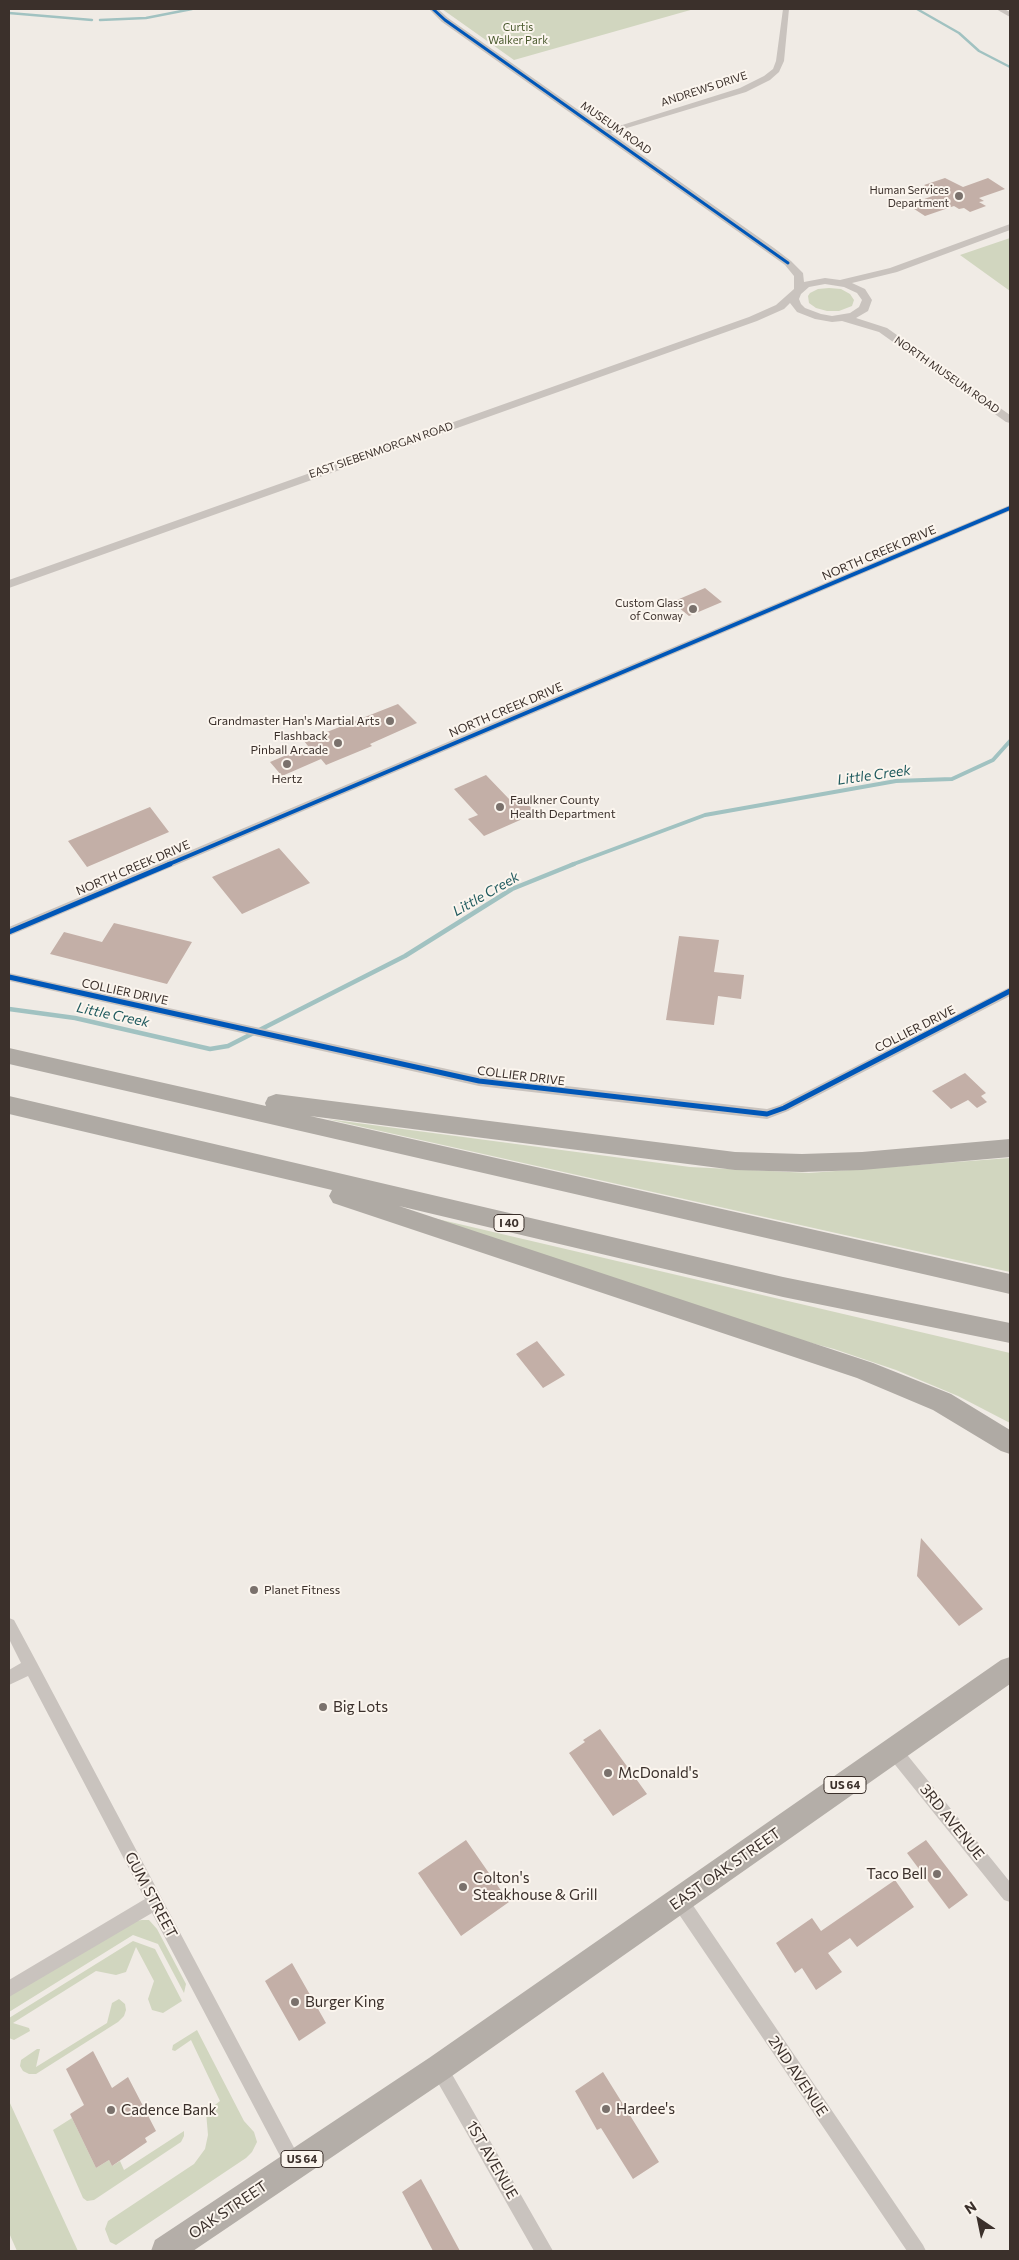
<!DOCTYPE html>
<style>
body{margin:0}
#map{position:relative;width:1019px;height:2260px;overflow:hidden;background:#f0ebe5;font-family:Commissioner,sans-serif}
canvas{display:block}
.frame{position:absolute;inset:0;border:10px solid #3b302b;pointer-events:none}
.north{position:absolute;left:954px;top:2195px;width:50px;height:50px;-webkit-text-stroke:4px #fbf5ee;paint-order:stroke;rotate:326deg;font-size:14px;font-weight:700;line-height:20px;text-align:center;color:#3b302b}
.north::after{content:'';display:block;margin:auto;width:18px;height:22px;background:#3b302b;clip-path:polygon(50% 0,100% 100%,50% 72%,0 100%)}
</style>
<div id="map">
<canvas width="1019" height="2260"></canvas>
<div class="frame"></div>
<div class="north">N</div>
</div>
<script>
const ctx = document.querySelector('canvas').getContext('2d');
ctx.lineJoin = 'round';
function fill(path, color) {
  ctx.fillStyle = color;
  ctx.fill(path, 'evenodd');
}
function toPath(rows) {
  const path = new Path2D();
  for (const r of rows) {
    path.moveTo(r[0], r[1]);
    for (let i = 2; i < r.length; i += 2) path.lineTo(r[i], r[i + 1]);
  }
  return path;
}
function stroke(path, color, width, dash) {
  ctx.strokeStyle = color;
  ctx.lineWidth = width;
  ctx.lineCap = dash ? 'butt' : 'round';
  ctx.setLineDash(dash || []);
  ctx.stroke(path);
}
function label(font, color, halo, rows, align = 'center') {
  ctx.font = font + ' Commissioner,sans-serif';
  ctx.lineWidth = 4;
  ctx.setLineDash([]);
  ctx.textBaseline = 'middle';
  ctx.strokeStyle = halo;
  ctx.fillStyle = color;
  for (const [text, x, y, turn = 0] of rows) {
    ctx.save();
    ctx.translate(x, y);
    ctx.rotate((+turn || 0) * Math.PI / 180);
    ctx.textAlign = isNaN(turn) ? turn : align;
    if (halo) ctx.strokeText(text, 0, 0);
    ctx.fillText(text, 0, 0);
    ctx.restore();
  }
}
const green = toPath([
 [442,9,694,9,514,60],
 [1010,238,1010,291,960,255],
 [829,288,841,289,850,294,854,300,852,306,839,311,827,311,816,308,809,303,808,296,810,293,818,289],
 [327,1119,690,1167,809,1173,1010,1158,1010,1272],
 [429,1217,1010,1353,1010,1423,958,1396,896,1370,834,1349,736,1323],
 [142,1920,149,1920,157,1929,186,1984,184,1993,158,1944,133,1935,9,2012,9,1995,130,1922],
 [133,1941,155,1949,182,2001,163,2013,152,2010,148,1999,154,1981,136,1947,126,1972,116,1975,96,1971,13,2023,29,2028,30,2031,14,2040,9,2038,9,2018],
 [119,1999,125,2004,126,2010,124,2016,118,2022,36,2074,29,2074,23,2071,20,2066,21,2060,37,2049,40,2049,36,2067,107,2023,112,2003],
 [197,2030,244,2121,254,2132,257,2142,252,2152,246,2158,116,2245,110,2242,105,2229,108,2221,194,2164,205,2149,208,2135,206,2112,220,2101,191,2040,175,2051,172,2050,173,2045],
 [9,2101,78,2251,17,2251,9,2233],
 [72,2118,96,2168,109,2160,112,2166,120,2161,124,2170,184,2131,184,2136,181,2142,94,2200,87,2201,83,2198,53,2130]
]);
const streamFar2 = toPath([
 [917,9,959,33,979,51,1010,67],
 [9,13,92,20],
 [100,20,146,18,192,9]
]);
const streamFar1 = toPath([
 [571,865,705,815,896,781,952,779,993,760,1010,741]
]);
const stream = toPath([
 [9,1009,75,1018,210,1049,228,1046,405,956,512,889,574,864]
]);
const building = toPath([
 [945,178,963,187,988,178,1005,189,979,198,984,201,979,202,986,206,970,212,964,208,959,209,954,206,925,216,908,205,938,194,924,185],
 [705,588,722,602,689,616,672,602],
 [398,704,417,723,370,744,372,746,326,765,321,759,282,776,270,762,308,746,304,741],
 [486,775,510,800,520,796,536,813,484,836,468,819,478,815,454,789],
 [150,807,169,832,87,867,68,841],
 [279,848,310,883,242,914,212,877],
 [114,923,192,942,167,984,50,954,64,932,102,942],
 [679,936,719,940,714,972,744,975,741,999,718,996,714,1025,666,1020],
 [965,1073,986,1093,981,1096,987,1102,977,1108,968,1100,951,1109,932,1091],
 [537,1341,565,1375,543,1388,516,1354],
 [921,1538,983,1609,959,1626,917,1576],
 [600,1729,647,1794,613,1816,569,1753,585,1742,583,1740],
 [466,1840,509,1902,461,1936,418,1873],
 [926,1840,968,1895,949,1909,907,1853],
 [895,1880,914,1907,857,1947,850,1938,828,1953,842,1972,816,1990,802,1968,795,1973,776,1943,812,1918,821,1931],
 [292,1963,326,2023,299,2041,265,1981],
 [93,2051,112,2088,128,2077,156,2131,145,2138,147,2142,112,2166,109,2160,96,2168,70,2114,84,2105,66,2069],
 [603,2072,659,2162,633,2179,601,2128,597,2130,575,2091],
 [421,2179,460,2251,433,2251,402,2192]
]);
const minor = toPath([
 [783,9,789,9,784,61,779,72,770,80,746,92,607,134,600,132,740,88,764,76,773,69,776,61,783,9],
 [996,9,1004,9,1010,12,1010,17,996,9],
 [1010,505,1010,511,9,936,9,927,1010,505],
 [9,973,479,1076,767,1109,780,1105,1010,987,1010,996,788,1111,767,1119,479,1086,9,981,9,973],
 [9,1618,14,1620,36,1661,300,2159,303,2165,300,2171,294,2174,288,2171,152,1913,9,1997,9,1980,145,1899,28,1676,9,1685,9,1670,21,1663,9,1639,9,1618],
 [894,1743,900,1746,1010,1882,1010,1902,1004,1900,888,1756,886,1751,888,1746,894,1743],
 [680,1893,686,1895,923,2245,926,2251,907,2251,674,1907,672,1901,674,1895,680,1893],
 [439,2059,445,2062,553,2251,534,2251,433,2074,430,2068,433,2062,439,2059]
]);
const tertiary = toPath([
 [429,9,438,9,448,18,774,248,791,261,803,273,804,282,825,278,840,280,890,268,1010,224,1010,230,897,272,852,283,865,289,872,300,868,311,856,318,887,328,1010,415,1010,423,1006,422,879,332,842,321,832,322,815,319,797,312,790,303,784,309,757,321,9,588,9,580,749,317,776,305,794,289,794,276,785,265,442,22,429,9],
 [825,284,844,287,857,293,862,300,859,307,850,313,832,316,821,314,805,308,801,304,799,299,801,294,809,287,825,284]
]);
const trunk = toPath([
 [1010,1657,1010,1684,449,2078,193,2251,151,2251,155,2240,429,2058,1001,1660,1010,1657]
]);
const motorway = toPath([
 [9,1048,266,1106,265,1103,268,1097,276,1094,735,1152,802,1154,862,1152,1010,1139,1010,1157,862,1170,802,1172,735,1170,310,1116,1010,1274,1010,1294,9,1064,9,1048],
 [9,1096,783,1277,1010,1323,1010,1343,783,1297,399,1206,873,1363,951,1394,1010,1430,1010,1454,1001,1451,933,1410,857,1378,333,1203,329,1196,332,1190,9,1114,9,1096]
]);
const cyclewayFar2 = toPath([
 [433,9,445,20,788,263]
]);
const cyclewayFar1 = toPath([
 [167,865,1010,508]
]);
const cycleway = toPath([
 [9,932,170,864],
 [9,977,479,1081,767,1114,784,1108,1010,991]
]);
const markers = [
 [959,196,5,"#7a716c"],
 [693,609,5,"#7a716c"],
 [390,721,5,"#7a716c"],
 [338,743,5,"#7a716c"],
 [287,764,5,"#7a716c"],
 [500,807,5,"#7a716c"],
 [254,1590,5,"#7a716c"],
 [323,1707,5,"#7a716c"],
 [608,1773,5,"#7a716c"],
 [937,1874,5,"#7a716c"],
 [463,1887,5,"#7a716c"],
 [295,2002,5,"#7a716c"],
 [606,2109,5,"#7a716c"],
 [111,2110,5,"#7a716c"]
];
const farParknames = [
 ["Curtis",518,27],
 ["Walker Park",518,40]
];
const farStreetnames = [
 ["ANDREWS DRIVE",704,89,-18],
 ["MUSEUM ROAD",616,128,35],
 ["NORTH MUSEUM ROAD",947,375,35],
 ["EAST SIEBENMORGAN ROAD",381,450,-19]
];
const farPoinames = [
 ["Human Services",949,190],
 ["Department",949,203],
 ["Custom Glass",683,603],
 ["of Conway",683,616]
];
const shields = [
 [509,1223,30],
 [845,1785,42],
 [302,2159,42]
];
const shieldNames = [
 ["I 40",509,1223],
 ["US 64",845,1785],
 ["US 64",302,2159]
];
const streetNames = [
 ["NORTH CREEK DRIVE",879,553,-23],
 ["NORTH CREEK DRIVE",506,710,-23],
 ["NORTH CREEK DRIVE",133,868,-23],
 ["COLLIER DRIVE",125,992,12],
 ["COLLIER DRIVE",915,1029,-27],
 ["COLLIER DRIVE",521,1076,7]
];
const poiNames = [
 ["Grandmaster Han's Martial Arts",380,721],
 ["Flashback",328,736],
 ["Pinball Arcade",328,750],
 ["Hertz",287,779,"center"],
 ["Faulkner County",510,800,"left"],
 ["Health Department",510,814,"left"],
 ["Planet Fitness",264,1590,"left"]
];
const waterNames = [
 ["Little Creek",874,775,-8],
 ["Little Creek",486,894,-30],
 ["Little Creek",113,1015,12]
];
const nearPoinames = [
 ["Big Lots",333,1707],
 ["McDonald's",618,1773],
 ["Taco Bell",927,1874,"right"],
 ["Colton's",473,1878],
 ["Steakhouse & Grill",473,1895],
 ["Burger King",305,2002],
 ["Hardee's",616,2109],
 ["Cadence Bank",121,2110]
];
const nearStreetnames = [
 ["3RD AVENUE",952,1822,51],
 ["EAST OAK STREET",725,1869,-35],
 ["GUM STREET",151,1895,62],
 ["2ND AVENUE",798,2076,56],
 ["1ST AVENUE",492,2160,60],
 ["OAK STREET",228,2210,-34]
];
fill(green, '#d1d6bf');
stroke(streamFar2, '#a1c2c1', 2.5);
stroke(streamFar1, '#a1c2c1', 4);
stroke(stream, '#a1c2c1', 4.5);
fill(building, '#c3afa7');
fill(minor, '#c9c3be');
fill(tertiary, '#c9c3be');
fill(trunk, '#b4aea8');
fill(motorway, '#afaaa4');
stroke(cyclewayFar2, '#0057b8', 3);
stroke(cyclewayFar1, '#0057b8', 4);
stroke(cycleway, '#0057b8', 5);
for (const [x, y, r, color] of markers) {
  const dot = new Path2D();
  dot.arc(x, y, r, 0, 2 * Math.PI);
  ctx.fillStyle = color;
  ctx.fill(dot);
  stroke(dot, '#fbf5ee', 2);
}
label('11px', '#4a5a2e', '#fbf5ee', farParknames);
label('11px', '#3b302b', '#fbf5ee', farStreetnames);
label('11px', '#3b302b', '#fbf5ee', farPoinames, 'right');
for (const [x, y, w] of shields) {
  const box = new Path2D();
  box.roundRect(x - w / 2, y - 8.5, w, 17, 4);
  ctx.fillStyle = '#fbf5ee';
  ctx.fill(box);
  stroke(box, '#3b302b', 1);
}
label('bold 11px', '#3b302b', null, shieldNames);
label('12px', '#3b302b', '#fbf5ee', streetNames);
label('12px', '#3b302b', '#fbf5ee', poiNames, 'right');
label('italic 14px', '#1f5a5e', '#fbf5ee', waterNames);
label('15px', '#3b302b', '#fbf5ee', nearPoinames, 'left');
label('15px', '#3b302b', '#fbf5ee', nearStreetnames);
</script>
